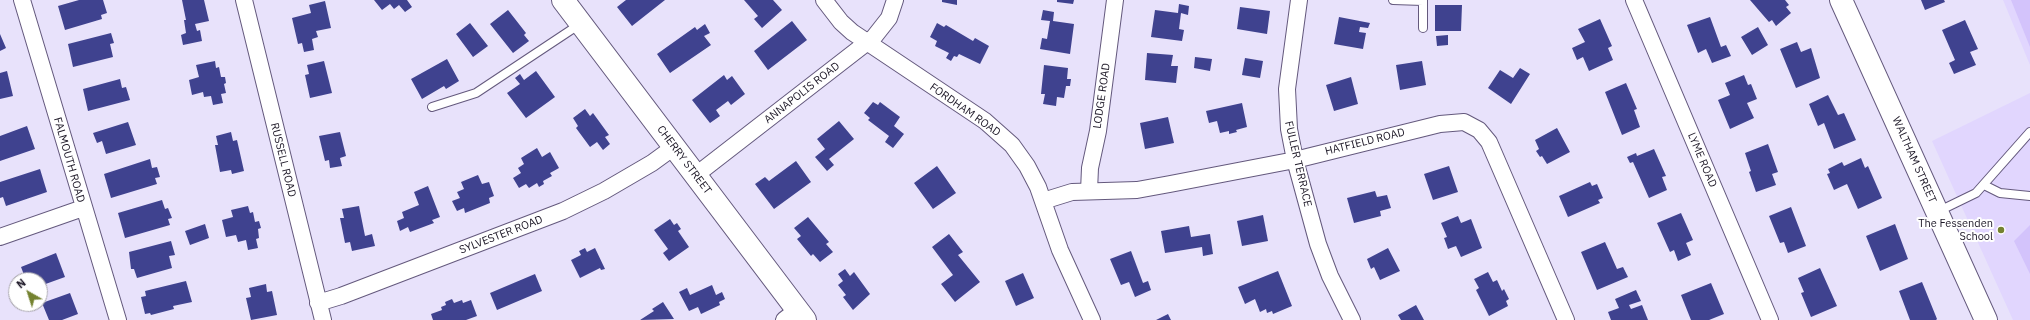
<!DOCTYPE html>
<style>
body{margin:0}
#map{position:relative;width:2030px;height:320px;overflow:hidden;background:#e8e2fb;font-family:"IBM Plex Sans",sans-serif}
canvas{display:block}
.north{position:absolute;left:8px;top:272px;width:40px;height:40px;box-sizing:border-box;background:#fff;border:1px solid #a4a2a8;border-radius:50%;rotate:321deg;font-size:11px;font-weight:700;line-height:16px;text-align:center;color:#1c1726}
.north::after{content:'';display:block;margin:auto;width:14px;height:18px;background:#748230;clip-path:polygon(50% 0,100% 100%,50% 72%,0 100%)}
</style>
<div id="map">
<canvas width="2030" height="320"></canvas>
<div class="north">N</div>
</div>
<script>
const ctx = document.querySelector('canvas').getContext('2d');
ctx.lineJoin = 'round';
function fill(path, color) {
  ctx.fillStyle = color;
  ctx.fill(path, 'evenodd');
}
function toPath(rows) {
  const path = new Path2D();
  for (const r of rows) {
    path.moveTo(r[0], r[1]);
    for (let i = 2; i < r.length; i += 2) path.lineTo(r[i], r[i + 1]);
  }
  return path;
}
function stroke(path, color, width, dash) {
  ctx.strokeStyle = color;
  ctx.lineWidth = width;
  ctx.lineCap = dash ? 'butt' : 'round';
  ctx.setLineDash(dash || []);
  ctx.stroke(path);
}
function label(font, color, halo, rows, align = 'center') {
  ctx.font = font + ' "IBM Plex Sans",sans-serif';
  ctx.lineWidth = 4;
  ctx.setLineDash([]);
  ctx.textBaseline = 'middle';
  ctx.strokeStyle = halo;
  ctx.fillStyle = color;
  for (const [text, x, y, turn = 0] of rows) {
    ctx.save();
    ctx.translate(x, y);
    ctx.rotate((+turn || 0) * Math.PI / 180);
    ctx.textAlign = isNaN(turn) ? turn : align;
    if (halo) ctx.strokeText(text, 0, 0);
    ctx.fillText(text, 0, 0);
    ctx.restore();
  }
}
const built = toPath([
 [2003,0,2030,0,2030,65],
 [2030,93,2030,320,2013,320,1932,141]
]);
const green = toPath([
 [2011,0,2030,0,2030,47],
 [2030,225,2030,274,2014,241]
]);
const building = toPath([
 [79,0,103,0,107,13,101,15,102,19,65,30,58,6],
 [182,0,204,0,209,21,195,24,197,31,200,30,202,41,183,45,181,35,186,33,184,20,186,20],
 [374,0,407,0,412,7,405,12,399,5,394,9,390,4,382,10],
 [626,0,665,0,632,26,617,7],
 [744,0,773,0,782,10,762,28,754,19,758,16],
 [942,0,957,0,957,5,942,2],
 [1057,0,1074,0,1073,4,1057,2],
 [1750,0,1785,0,1789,5,1786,7,1791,13,1776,26,1772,20,1769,22],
 [1921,0,1944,0,1945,2,1925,10],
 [325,1,331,28,316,31,318,37,312,39,314,50,304,52,302,43,298,44,292,18,311,13,309,5],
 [1179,4,1189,6,1188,15,1181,13,1179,29,1184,30,1182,41,1151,37,1155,10,1178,13],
 [1435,5,1462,5,1461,31,1435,31],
 [1240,7,1270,11,1267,34,1237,29],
 [508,10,526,33,524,35,529,41,513,53,490,24],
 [1043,10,1054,12,1053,21,1074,24,1070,54,1040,49,1042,38,1047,39,1050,21,1041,20],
 [1339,17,1370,23,1368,28,1360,27,1359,32,1366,33,1363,49,1334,44],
 [1710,17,1721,47,1726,45,1731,56,1712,63,1706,49,1698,53,1687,25],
 [1600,19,1612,46,1608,48,1613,60,1589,71,1583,57,1577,60,1572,48,1585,42,1578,29],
 [1965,20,1978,49,1970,52,1976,65,1954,74,1949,63,1955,60,1942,30],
 [792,21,807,40,768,70,754,51],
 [470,23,488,46,473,57,456,34],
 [937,23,944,27,946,25,973,41,975,38,989,46,980,64,959,54,957,57,954,56,951,61,946,58,949,53,935,46,937,41,930,37],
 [705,24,710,33,704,36,711,45,670,73,657,54,695,27,697,30],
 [1758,27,1768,45,1752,55,1741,37],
 [111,33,114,43,110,44,113,57,73,67,68,44],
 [0,34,6,48,0,51],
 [1448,35,1448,45,1437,46,1436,36],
 [1797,42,1801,52,1811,48,1820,78,1796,88,1780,49],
 [1147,53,1173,55,1171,66,1178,66,1176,83,1145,80],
 [1195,57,1212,59,1210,71,1194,68],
 [1245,58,1263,61,1260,78,1242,75],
 [447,59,459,81,446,89,444,86,422,99,411,79],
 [215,61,216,68,219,67,221,77,225,77,226,83,224,84,226,93,221,94,223,103,213,105,211,96,204,97,203,92,192,95,189,80,199,77,196,65],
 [324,61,332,93,310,98,305,75,309,74,307,65],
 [1422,61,1426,85,1400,90,1396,65],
 [1044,65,1068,68,1067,79,1071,79,1070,86,1066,86,1064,98,1057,97,1056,106,1043,104,1045,94,1041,94],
 [1520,68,1530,74,1511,104,1488,88,1500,70,1513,78],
 [7,71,13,96,0,99,0,73],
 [536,71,555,97,526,118,507,93,520,84,515,78,520,74,524,80],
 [724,75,727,80,732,76,745,94,731,105,728,101,716,110,720,116,710,123,692,100],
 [1744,75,1748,85,1751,84,1757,99,1747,103,1754,118,1730,129,1718,100,1730,95,1725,83],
 [1351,77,1358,104,1334,111,1326,85],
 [120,79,122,88,126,87,130,100,88,111,83,89],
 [1626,83,1637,109,1634,110,1640,127,1622,135,1605,92],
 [1828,95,1838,115,1844,113,1856,140,1834,149,1824,123,1818,126,1809,104],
 [873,102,878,105,880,102,900,117,894,126,904,134,893,148,885,142,889,136,868,120,870,118,864,113],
 [1242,103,1247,127,1236,130,1237,132,1229,134,1229,131,1220,133,1217,121,1209,123,1206,111],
 [585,109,590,116,593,113,609,135,605,137,610,144,603,150,597,142,590,147,576,128,578,126,573,118],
 [1168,117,1174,143,1145,149,1140,123],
 [839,121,854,139,829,159,834,165,827,171,815,157,825,149,817,139],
 [128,122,136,145,106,154,102,141,97,143,93,133],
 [27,126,35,149,0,161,0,136],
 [1557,128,1570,152,1547,164,1542,156,1540,157,1536,151,1539,149,1535,140],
 [231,132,233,141,237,140,244,171,232,174,231,170,220,172,215,145,218,145,216,136],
 [340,132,346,156,340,158,342,166,330,168,329,160,325,161,319,136],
 [1768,144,1778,172,1772,174,1776,185,1756,192,1749,172,1751,171,1745,153],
 [537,148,542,157,550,152,559,168,550,173,552,176,543,181,544,184,539,187,537,183,529,188,526,184,519,188,513,178,521,173,518,168,524,164,521,158],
 [1654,149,1666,176,1662,177,1667,190,1649,198,1633,162,1630,163,1627,157,1636,153,1637,156],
 [1861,158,1865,168,1868,166,1882,198,1858,209,1847,184,1834,190,1827,174,1830,173,1828,169,1842,162,1844,166],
 [150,159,152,168,157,167,160,177,155,178,157,184,111,198,104,174],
 [796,161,811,182,774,209,755,184,765,177,769,181],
 [937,166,956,193,933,209,914,183],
 [1449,166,1458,192,1433,200,1424,174],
 [40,169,47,192,6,206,3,197,0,198,0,182],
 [478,175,482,184,489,182,494,196,489,198,490,203,465,213,464,208,457,211,452,201,460,198,457,192,464,189,461,182],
 [1590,182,1592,186,1597,184,1603,198,1598,200,1600,203,1568,217,1559,196],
 [428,186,440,217,432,220,434,223,410,232,408,227,400,231,397,221,404,218,402,212,419,205,414,192],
 [1375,191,1377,197,1387,195,1391,208,1380,211,1381,216,1354,223,1347,198],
 [162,200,165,209,168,208,172,218,168,219,170,225,125,238,118,213],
 [248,206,250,213,253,212,255,222,259,221,261,228,258,229,259,238,256,239,258,248,248,250,246,240,238,242,236,235,226,237,222,220,233,217,231,210],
 [359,206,365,236,372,234,375,246,352,251,350,242,345,243,340,218,344,218,342,209],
 [1791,207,1806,246,1788,253,1784,242,1780,243,1769,216],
 [1681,213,1693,240,1686,243,1691,255,1678,261,1674,250,1670,252,1657,223],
 [1263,215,1268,241,1242,246,1237,221],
 [1458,216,1461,223,1471,219,1482,248,1461,257,1456,246,1448,249,1444,238,1447,237,1441,223],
 [808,217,829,242,826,244,833,252,820,262,813,254,811,256,797,239,801,236,794,228],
 [670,219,674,225,677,223,681,229,678,231,689,247,669,261,663,253,668,249,654,230],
 [205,224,209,238,190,245,185,231],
 [1895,224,1908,259,1880,271,1866,236],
 [1189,226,1191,237,1210,234,1213,254,1203,256,1202,247,1165,253,1161,231],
 [949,234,963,252,958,255,980,282,955,302,941,284,953,275,932,247],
 [171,241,175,255,169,256,172,268,137,278,134,269,131,269,129,252],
 [1605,242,1617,269,1623,267,1628,277,1597,290,1581,252],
 [585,248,587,252,595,248,605,269,601,270,600,268,580,278,571,260,581,255,579,251],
 [1388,248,1400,271,1380,280,1374,267,1371,269,1367,259],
 [1131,251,1143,283,1148,281,1151,290,1135,297,1129,282,1121,285,1110,259],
 [56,253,65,277,40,286,40,280,26,280,21,267],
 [1820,268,1837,306,1811,317,1801,293,1804,292,1798,278],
 [845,269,850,276,854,272,870,294,853,310,843,297,846,295,838,285,843,281,838,274],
 [1278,271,1292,306,1273,314,1272,311,1267,313,1266,309,1260,312,1255,299,1245,304,1238,287],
 [1488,272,1493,282,1497,280,1502,291,1504,289,1509,299,1506,301,1508,306,1489,316,1476,290,1479,288,1474,279],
 [1023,273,1034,298,1016,306,1005,281],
 [535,274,542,291,497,310,490,293],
 [186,281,192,302,173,306,174,309,151,315,150,313,145,314,141,297,146,296,145,291],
 [1922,282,1937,319,1936,320,1910,320,1899,291],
 [1711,283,1724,314,1709,320,1691,320,1681,295],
 [266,284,267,292,272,291,277,315,251,320,246,298,251,297,249,288],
 [712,285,716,295,722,292,725,299,719,302,720,305,701,314,698,307,689,311,679,292,687,288,690,295],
 [1636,290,1641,301,1629,305,1631,309,1642,305,1648,320,1611,320,1608,312,1619,308,1615,299],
 [70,293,78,314,62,320,49,320,42,303],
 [452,299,454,303,462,300,463,303,471,300,477,316,466,320,433,320,431,314,442,310,441,307,446,305,445,302],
 [663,302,674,319,640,320,654,311,652,309],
 [1416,305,1424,320,1401,320,1398,315],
 [1168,314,1171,320,1156,320]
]);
const lane = toPath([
 [1393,0,1423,1],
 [1423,0,1423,28],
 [432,107,476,93,580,24],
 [1984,185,2000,193,2030,196],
 [1939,211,1976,193,2030,132]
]);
const street = toPath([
 [22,0,118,320],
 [244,0,323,320],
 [824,0,841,22,852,32,985,121,1012,145,1027,166,1038,187,1060,250,1092,320],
 [1299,0,1287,89,1289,129,1295,160,1318,244,1330,276,1352,320],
 [1634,0,1770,320],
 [696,175,874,37,889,18,895,0],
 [1089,191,1090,168,1098,131,1115,0],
 [1043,201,1072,192,1137,190,1170,184,1295,160,1440,124,1464,122,1479,130,1489,142,1566,320],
 [0,237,83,208],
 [318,303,341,296,563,211,604,191,652,163,674,147],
 [784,320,797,310]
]);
const secondary = toPath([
 [563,0,805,320],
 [1841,0,1986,320]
]);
const markers = [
 [2001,230,4,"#748230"]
];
const streetNames = [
 ["ANNAPOLIS ROAD",802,93,-38],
 ["LODGE ROAD",1102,96,-82],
 ["FORDHAM ROAD",965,110,35],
 ["HATFIELD ROAD",1365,142,-14],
 ["FALMOUTH ROAD",69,160,74],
 ["RUSSELL ROAD",283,160,76],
 ["CHERRY STREET",684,160,53],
 ["LYME ROAD",1702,160,67],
 ["WALTHAM STREET",1914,160,66],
 ["FULLER TERRACE",1298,164,77],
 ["SYLVESTER ROAD",501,235,-21]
];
const poiNames = [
 ["The Fessenden",1993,224],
 ["School",1993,237]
];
fill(built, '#e1d6fe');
fill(green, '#d3c3fb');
fill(building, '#3f428f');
stroke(lane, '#64597d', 10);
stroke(street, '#64597d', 18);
stroke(secondary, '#64597d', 24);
stroke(lane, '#fff', 8);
stroke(street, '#fff', 16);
stroke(secondary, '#fff', 22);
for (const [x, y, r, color] of markers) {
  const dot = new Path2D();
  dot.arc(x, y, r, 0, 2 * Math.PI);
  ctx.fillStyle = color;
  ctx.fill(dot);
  stroke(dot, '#fff', 1.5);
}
label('11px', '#1c1726', '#fff', streetNames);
label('11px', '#1c1726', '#fff', poiNames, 'right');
</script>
